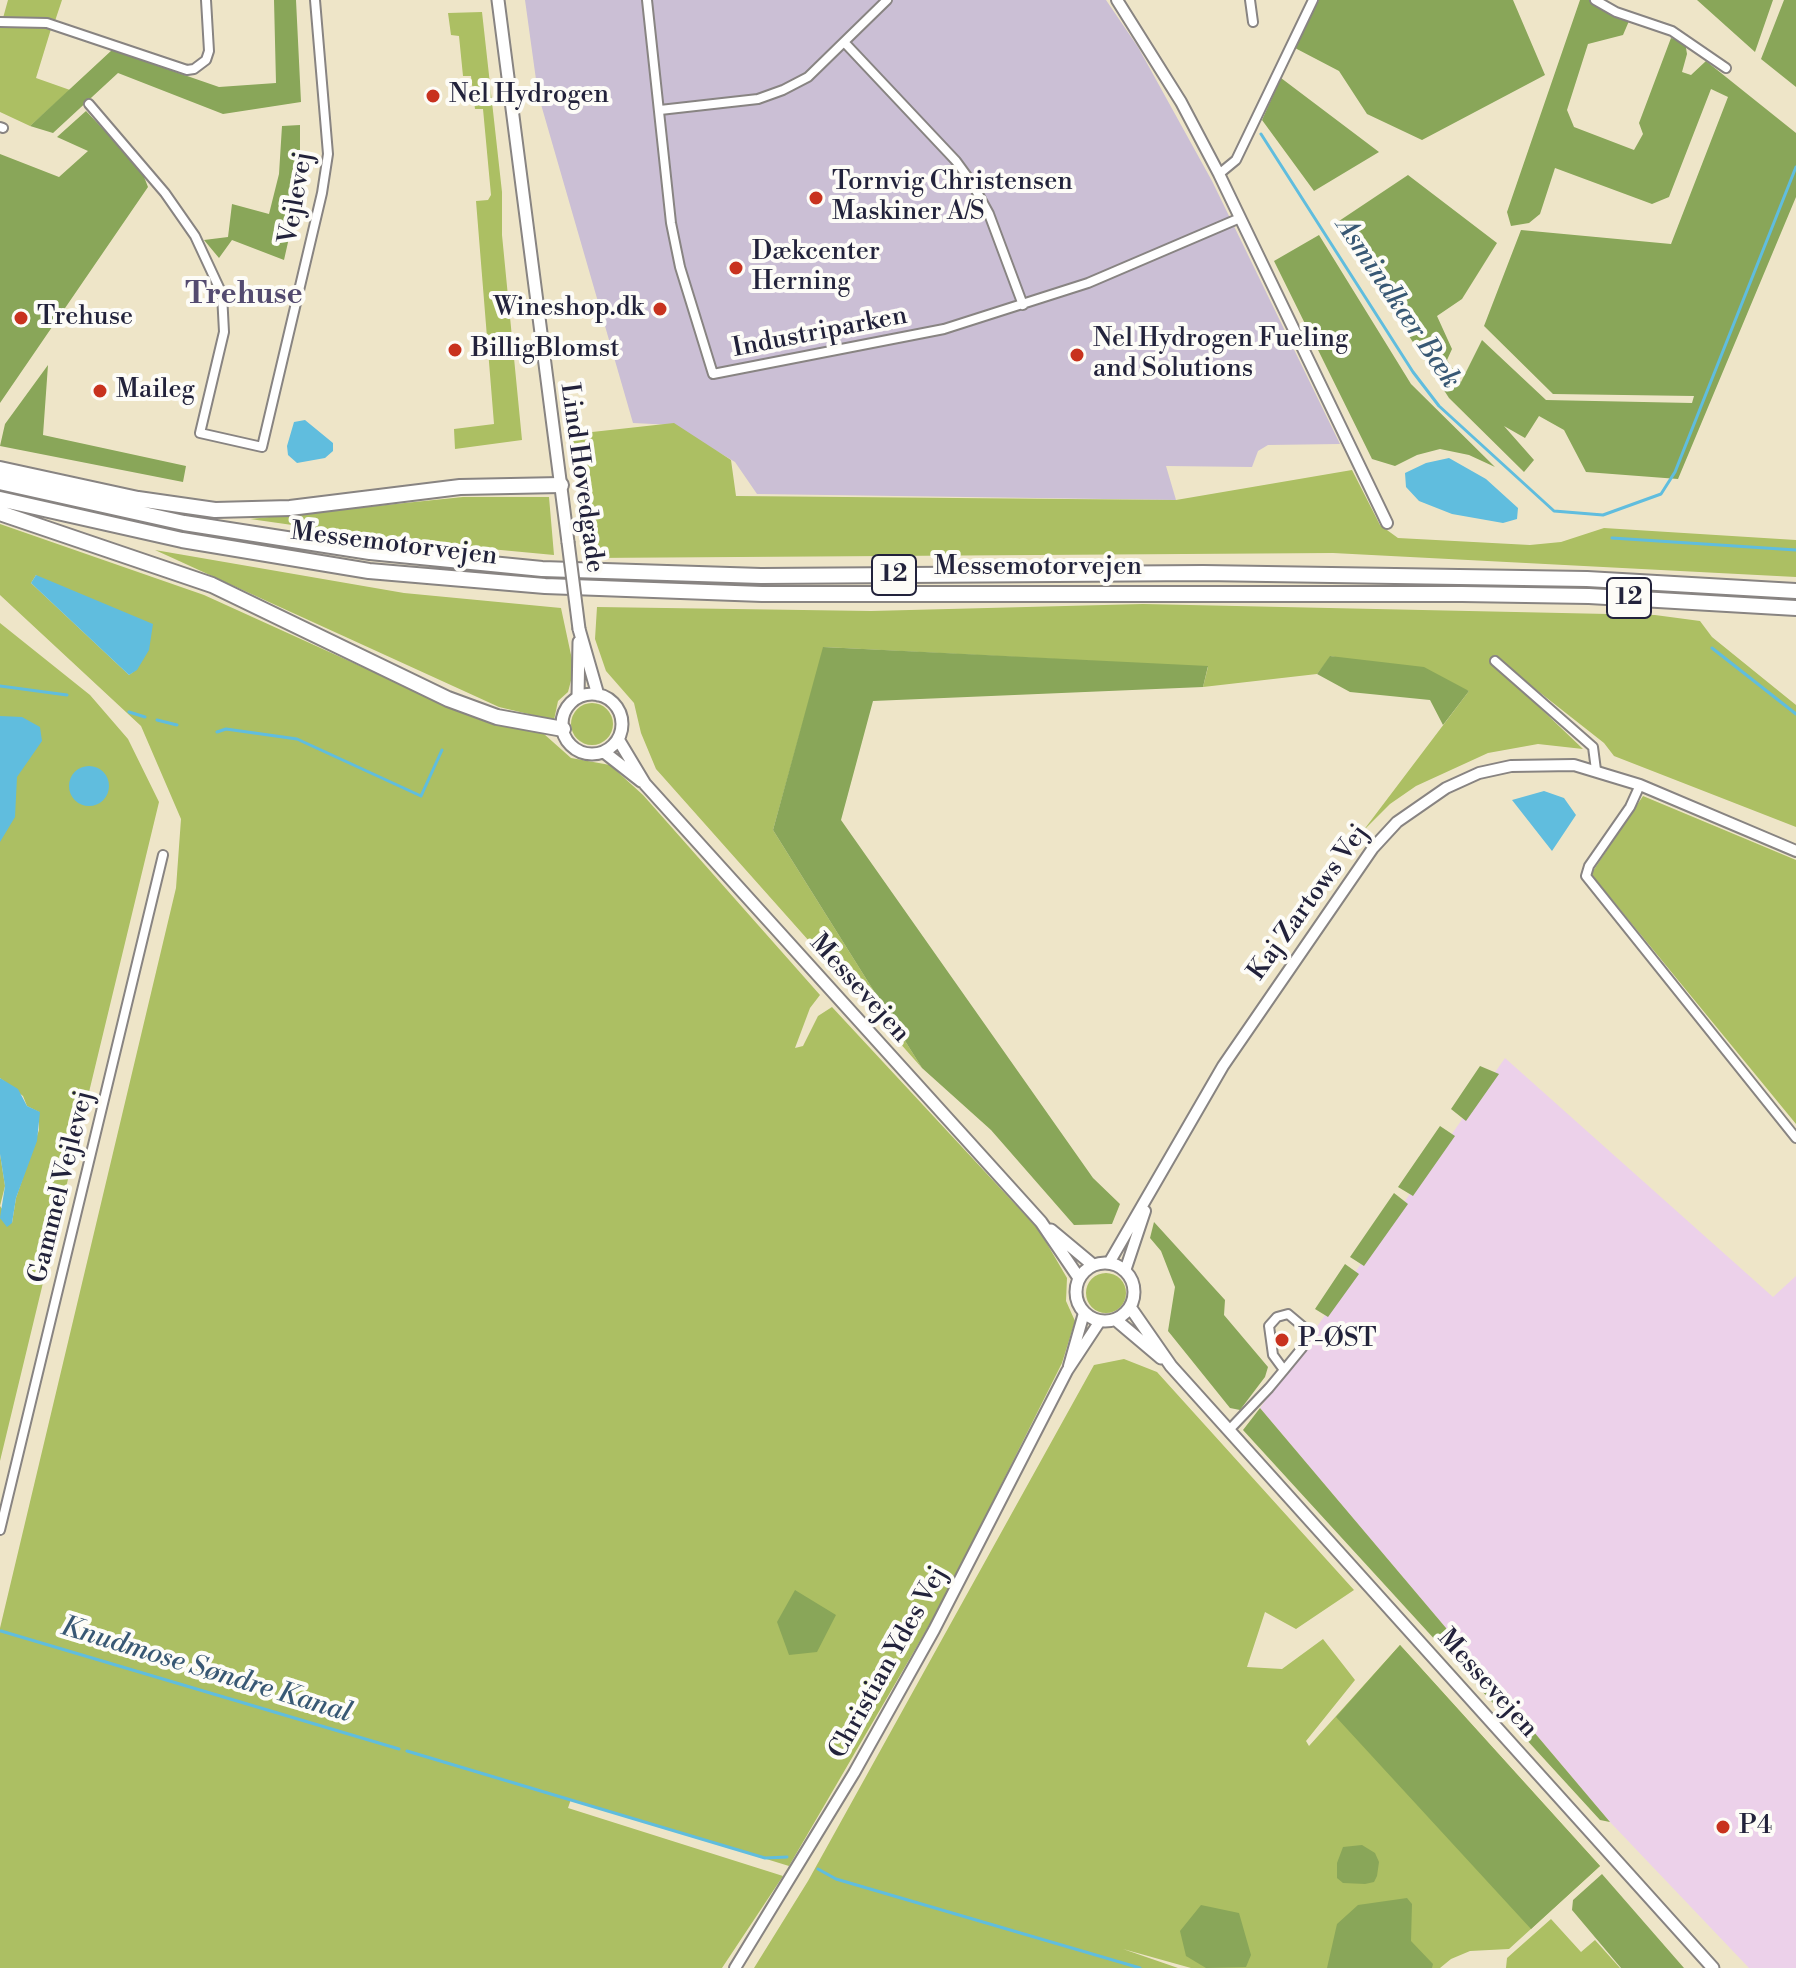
<!DOCTYPE html>
<meta charset="utf-8">
<style>
body{margin:0}
canvas{display:block;background:#eee5c8}
</style>
<canvas width="1796" height="1968"></canvas>
<script>
const ctx = document.querySelector('canvas').getContext('2d');
ctx.lineJoin = 'round';
function fill(path, color) {
  ctx.fillStyle = color;
  ctx.fill(path, 'evenodd');
}
function toPath(rows) {
  const path = new Path2D();
  for (const r of rows) {
    if (r.length === 3) {
      path.moveTo(r[0] + r[2], r[1]);
      path.arc(r[0], r[1], r[2], 0, 2 * Math.PI);
      continue;
    }
    path.moveTo(r[0], r[1]);
    for (let i = 2; i < r.length; i += 2) path.lineTo(r[i], r[i + 1]);
  }
  return path;
}
function stroke(path, color, width, dash) {
  ctx.strokeStyle = color;
  ctx.lineWidth = width;
  ctx.lineCap = dash ? 'butt' : 'round';
  ctx.setLineDash(dash || []);
  ctx.stroke(path);
}
function label(font, color, halo, rows, align = 'center') {
  ctx.font = font + ' "Libre Bodoni",serif';
  ctx.lineWidth = 8;
  ctx.setLineDash([]);
  ctx.textBaseline = 'middle';
  ctx.strokeStyle = halo;
  ctx.fillStyle = color;
  for (const [text, x, y, turn = 0] of rows) {
    ctx.save();
    ctx.translate(x, y);
    ctx.rotate((+turn || 0) * Math.PI / 180);
    ctx.textAlign = isNaN(turn) ? turn : align;
    if (halo) ctx.strokeText(text, 0, 0);
    ctx.fillText(text, 0, 0);
    ctx.restore();
  }
}
const built = toPath([
 [1505,1058,1773,1297,1796,1276,1796,1968,1749,1968,1610,1822,1260,1408]
]);
const industrial = toPath([
 [525,0,1106,0,1138,47,1212,181,1340,444,1268,445,1258,451,1252,467,1166,466,1176,500,757,494,735,462,673,425,633,423,538,94]
]);
const green = toPath([
 [8,0,62,0,55,21,3,18],
 [482,12,502,192,502,235,522,440,455,449,454,429,494,424,476,201,488,200,491,195,483,109,475,109,471,76,463,76,459,36,451,35,448,13],
 [0,25,51,29,36,78,70,90,30,126,0,112],
 [674,423,731,460,736,496,1176,500,1352,470,1380,525,1398,538,1530,545,1561,542,1604,528,1796,540,1796,577,1333,553,589,558,571,441,583,433],
 [463,497,549,497,554,555,405,541,250,519],
 [0,524,204,595,446,705,544,734,571,758,610,765,643,795,820,995,810,1008,795,1048,803,1046,818,1016,832,1007,1039,1230,1067,1278,1066,1301,1075,1321,1062,1363,941,1605,789,1866,571,1799,568,1808,783,1876,722,1968,0,1968,0,1628,176,888,181,819,141,726,0,595],
 [36,575,137,669,129,675,31,583],
 [155,550,404,593,561,608,574,669,568,692,558,701,554,720,499,707],
 [1143,604,1655,615,1700,621,1712,637,1796,705,1796,827,1614,756,1604,743,1496,658,1490,660,1583,749,1538,744,1488,753,1416,786,1390,804,1363,831,1469,691,1331,656,1317,674,1203,687,1208,667,824,647,773,830,922,1068,656,769,641,733,634,703,606,671,595,639,597,607,871,611],
 [0,623,90,695,128,739,159,802,0,1461,0,1154,5,1186,0,1206,12,1223,16,1198,39,1130,39,1112,27,1106,23,1096,0,1078],
 [592,724,21],
 [1643,796,1796,860,1796,1124,1591,874],
 [1106,1293,20],
 [1124,1359,1157,1372,1354,1590,1296,1629,1265,1612,1247,1667,1282,1669,1323,1639,1355,1680,1306,1741,1309,1746,1400,1645,1600,1866,1509,1949,1470,1951,1451,1959,1440,1968,1191,1968,1123,1949,1178,1968,754,1968,808,1881,1094,1365],
 [1551,1919,1581,1952,1595,1940,1620,1968,1506,1968,1507,1958]
]);
const forest = toPath([
 [274,0,296,0,301,102,223,114,118,73,53,133,30,126,112,50,219,87,276,83],
 [1319,0,1513,0,1545,75,1422,140,1367,114,1339,71,1295,48],
 [1580,0,1590,0,1629,21,1623,35,1588,44,1567,110,1574,127,1634,150,1643,134,1639,123,1671,38,1685,42,1687,54,1682,72,1691,75,1706,61,1796,133,1796,197,1678,479,1586,472,1564,430,1539,416,1525,438,1504,426,1534,460,1524,472,1449,398,1336,223,1408,175,1497,243,1462,299,1437,316,1452,349,1447,360,1461,382,1482,340,1546,400,1692,403,1694,396,1553,394,1484,326,1521,230,1671,244,1728,97,1711,89,1669,197,1652,204,1555,168,1540,214,1529,223,1511,226,1507,212],
 [1697,0,1773,0,1755,52],
 [1784,0,1796,0,1796,87,1761,59],
 [1281,78,1379,152,1314,191,1262,120],
 [86,111,141,169,148,187,0,403,0,154,59,177,88,151,57,137],
 [300,125,300,189,284,260,232,240,219,258,204,240,228,237,232,204,269,214,279,174,282,126],
 [1319,235,1411,384,1495,467,1469,455,1440,449,1417,455,1395,466,1372,459,1274,261],
 [48,365,43,435,186,466,183,482,0,446,5,424],
 [823,647,1208,666,1203,687,873,701,841,820,1093,1178,1120,1204,1112,1224,1074,1225,991,1130,922,1068,773,830],
 [1330,656,1424,667,1469,691,1443,725,1430,700,1350,692,1317,674],
 [1480,1066,1499,1074,1466,1121,1451,1109],
 [1440,1126,1455,1136,1413,1196,1398,1187],
 [1394,1193,1408,1204,1364,1266,1350,1257],
 [1154,1222,1225,1300,1224,1315,1268,1367,1265,1377,1240,1410,1230,1408,1168,1331,1175,1287,1161,1251,1150,1238],
 [1345,1264,1359,1274,1328,1317,1315,1309],
 [1260,1408,1610,1822,1600,1820,1243,1430],
 [795,1590,836,1615,817,1652,789,1655,777,1622],
 [1400,1645,1600,1866,1531,1929,1336,1717],
 [1362,1845,1375,1853,1379,1862,1377,1876,1374,1882,1365,1884,1343,1883,1337,1878,1337,1863,1343,1847],
 [1602,1874,1684,1968,1621,1968,1572,1910,1573,1900],
 [1407,1898,1412,1904,1411,1941,1433,1964,1432,1968,1327,1968,1337,1924,1358,1905],
 [1201,1905,1239,1913,1251,1955,1246,1967,1206,1968,1186,1956,1180,1931]
]);
const water = toPath([
 [305,420,333,443,333,451,325,458,297,463,288,455,287,446,294,422],
 [1449,458,1486,479,1518,508,1517,519,1503,523,1452,514,1419,501,1406,487,1405,473,1426,463],
 [36,575,153,624,149,650,137,670,129,675,97,645,31,583],
 [0,716,22,717,40,727,42,741,17,777,15,817,0,842],
 [89,786,20],
 [1544,791,1564,798,1576,815,1552,851,1512,800],
 [0,1078,18,1089,27,1106,40,1112,37,1141,16,1198,12,1223,7,1227,0,1218,5,1186,0,1154]
]);
const stream = toPath([
 [1261,134,1413,372,1439,406,1554,511,1603,515,1661,494,1675,472,1796,167],
 [1612,538,1796,550],
 [1712,648,1796,714],
 [0,686,67,695],
 [129,712,145,717],
 [157,720,177,725],
 [217,732,226,729,297,739,421,796,442,750],
 [1,1631,399,1749],
 [407,1751,765,1858,787,1857],
 [818,1869,836,1879,1140,1968]
]);
const minor = toPath([
 [647,0,671,223,680,267,713,374,944,329,1088,283,1240,218],
 [1250,0,1253,22],
 [1595,0,1616,12,1672,31,1726,68],
 [0,22,47,23,187,70,194,69,206,60,209,51,206,0],
 [844,42,956,161,972,183,989,214,1023,305],
 [89,104,165,193,195,236,222,294,224,332,200,433,262,447,322,193,328,154,315,0],
 [660,110,758,99,783,90,808,77,887,0],
 [0,127,3,128],
 [1219,174,1236,160,1313,0],
 [1495,661,1593,747,1596,770],
 [1640,785,1630,807,1589,866,1586,876,1796,1138],
 [1229,1430,1269,1388,1284,1370,1302,1348,1307,1330,1288,1314,1277,1317,1269,1326,1273,1355,1284,1370],
 [0,1530,163,855]
]);
const tertiary = toPath([
 [1117,0,1181,102,1219,174,1387,523],
 [1109,1263,1223,1066,1373,848,1397,822,1446,788,1479,773,1511,766,1574,765,1640,785,1796,851],
 [1125,1271,1145,1211],
 [1069,1366,1084,1313],
 [735,1968,854,1773,934,1630,1067,1371,1100,1321]
]);
const secondary = toPath([
 [498,0,568,542],
 [579,629,598,695],
 [592,724,30],
 [578,697,579,642],
 [618,739,645,784,1013,1191,1041,1222,1079,1278],
 [604,752,641,781],
 [1051,1230,1093,1265],
 [1105,1292,29],
 [1130,1307,1171,1366,1713,1968],
 [1116,1320,1161,1358]
]);
const motorway = toPath([
 [0,469,138,499,215,510,290,508,460,487,561,485],
 [0,482,184,523,370,552,542,569,761,576,1203,573,1587,579,1796,591],
 [0,499,182,540,369,571,545,586,762,594,1462,594,1589,596,1796,608],
 [0,513,212,585,448,699,497,717,563,729]
]);
const secondaryBridge = toPath([
 [568,542,579,629]
]);
const markers = [
 [433,96,8,"#c8321e"],
 [816,198,8,"#c8321e"],
 [736,268,8,"#c8321e"],
 [660,309,8,"#c8321e"],
 [21,318,8,"#c8321e"],
 [455,350,8,"#c8321e"],
 [1077,355,8,"#c8321e"],
 [100,391,8,"#c8321e"],
 [1282,1340,8,"#c8321e"],
 [1723,1827,8,"#c8321e"]
];
const shields = [
 [894,575,44],
 [1629,598,44]
];
const shieldNames = [
 ["12",894,575],
 ["12",1629,598]
];
const poiNames = [
 ["Nel Hydrogen",449,96],
 ["Tornvig Christensen",832,183],
 ["Maskiner A/S",832,213],
 ["Dækcenter",752,253],
 ["Herning",752,283],
 ["Wineshop.dk",644,309,"right"],
 ["Trehuse",37,318],
 ["Nel Hydrogen Fueling",1093,340],
 ["and Solutions",1093,370],
 ["BilligBlomst",471,350],
 ["Maileg",116,391],
 ["P-ØST",1298,1340],
 ["P4",1739,1827]
];
const streetNames = [
 ["Vejlevej",297,198,-80],
 ["Industriparken",820,333,-11],
 ["Lind Hovedgade",581,478,82],
 ["Messemotorvejen",394,545,7],
 ["Messemotorvejen",1038,568],
 ["Kaj Zartows Vej",1309,903,-54],
 ["Messevejen",859,989,48],
 ["Gammel Vejlevej",62,1187,-76],
 ["Christian Ydes Vej",889,1663,-61],
 ["Messevejen",1487,1684,48]
];
const waterNames = [
 ["Asmindkær Bæk",1397,304,56],
 ["Knudmose Søndre Kanal",206,1671,17]
];
const quarterNames = [
 ["Trehuse",244,296]
];
fill(built, '#ecd1ea');
fill(industrial, '#cbbfd5');
fill(green, '#acbf63');
fill(forest, '#89a659');
fill(water, '#60bdde');
stroke(stream, '#60bdde', 3);
stroke(minor, '#888482', 12);
stroke(tertiary, '#888482', 14);
stroke(secondary, '#888482', 15);
stroke(motorway, '#888482', 18);
stroke(minor, '#fff', 8);
stroke(tertiary, '#fff', 10);
stroke(secondary, '#fff', 11);
stroke(motorway, '#fff', 14);
stroke(secondaryBridge, '#888482', 15, []);
stroke(secondaryBridge, '#fff', 11);
for (const [x, y, r, color] of markers) {
  const dot = new Path2D();
  dot.arc(x, y, r, 0, 2 * Math.PI);
  ctx.fillStyle = color;
  ctx.fill(dot);
  stroke(dot, '#fdfcf7', 3);
}
for (const [x, y, w] of shields) {
  const box = new Path2D();
  box.roundRect(x - w / 2, y - 20, w, 40, 6);
  ctx.fillStyle = '#fdfcf7';
  ctx.fill(box);
  stroke(box, '#22223b', 2);
}
label('bold 24px', '#22223b', null, shieldNames);
label('26px', '#22223b', '#fdfcf7', poiNames, 'left');
label('26px', '#22223b', '#fdfcf7', streetNames);
label('italic 28px', '#385874', '#fdfcf7', waterNames);
label('bold 30px', '#544b70', '#fdfcf7', quarterNames);
</script>
